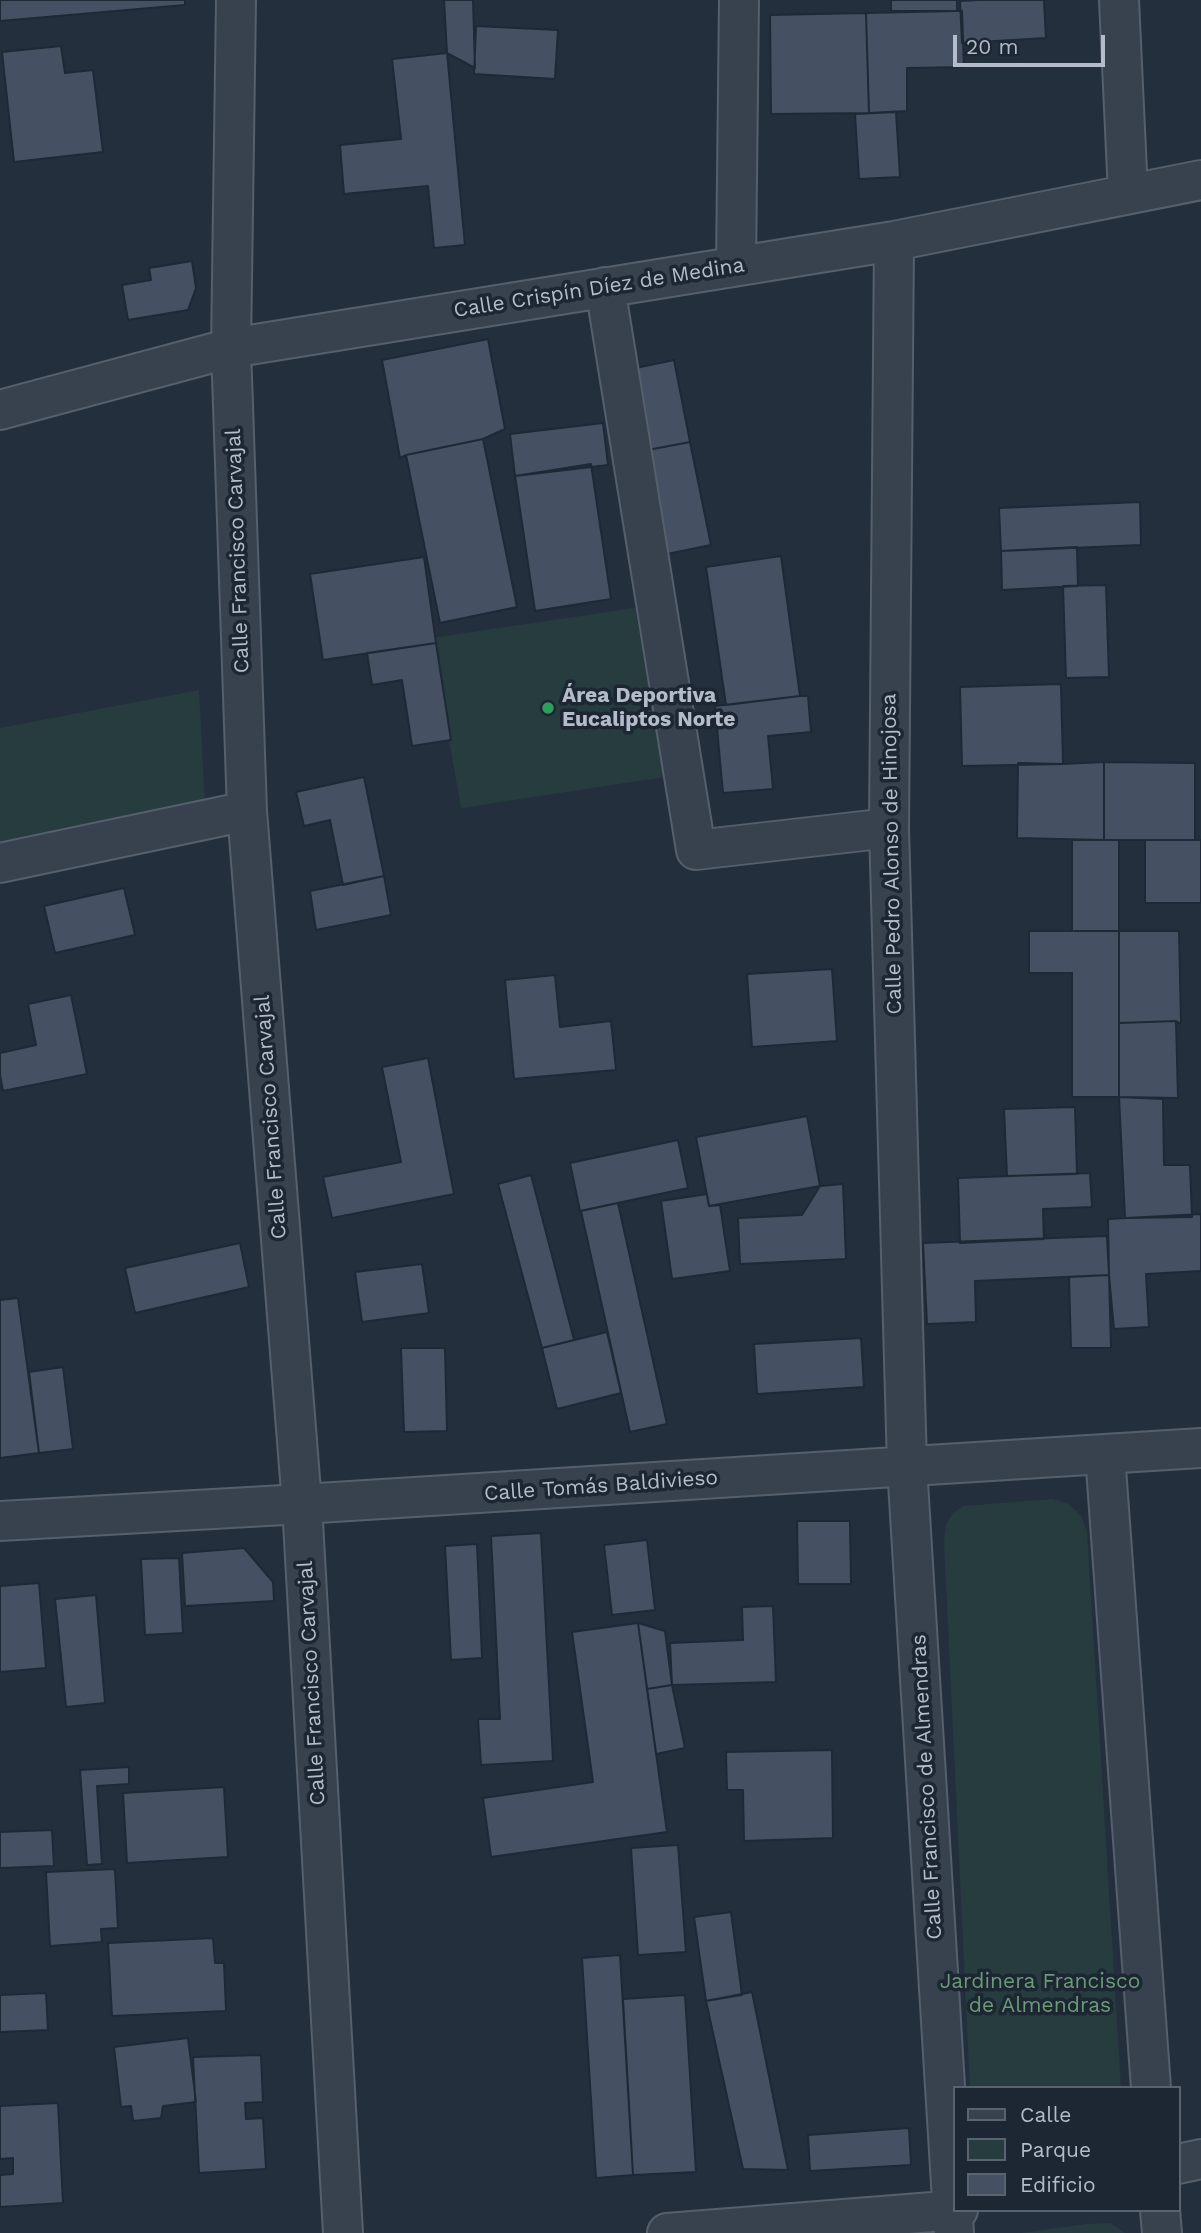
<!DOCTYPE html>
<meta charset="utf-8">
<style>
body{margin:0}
#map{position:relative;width:1201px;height:2233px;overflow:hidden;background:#242f3e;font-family:"Work Sans",sans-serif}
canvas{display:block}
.legend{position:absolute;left:953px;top:2086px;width:228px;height:126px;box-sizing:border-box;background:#1d2633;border:2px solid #59626f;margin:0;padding:9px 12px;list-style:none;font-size:21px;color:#b4bcc9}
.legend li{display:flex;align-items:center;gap:14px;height:35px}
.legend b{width:35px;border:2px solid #59626f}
.scale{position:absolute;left:953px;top:35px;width:152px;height:32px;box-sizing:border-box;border:4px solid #b4bcc9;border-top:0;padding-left:9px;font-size:21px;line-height:24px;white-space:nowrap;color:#b4bcc9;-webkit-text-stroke:5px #1d2633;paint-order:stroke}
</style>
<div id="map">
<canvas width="1201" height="2233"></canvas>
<ul class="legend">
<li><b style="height:9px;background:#38414e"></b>Calle</li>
<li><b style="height:19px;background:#263c3f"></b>Parque</li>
<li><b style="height:19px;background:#455162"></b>Edificio</li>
</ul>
<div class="scale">20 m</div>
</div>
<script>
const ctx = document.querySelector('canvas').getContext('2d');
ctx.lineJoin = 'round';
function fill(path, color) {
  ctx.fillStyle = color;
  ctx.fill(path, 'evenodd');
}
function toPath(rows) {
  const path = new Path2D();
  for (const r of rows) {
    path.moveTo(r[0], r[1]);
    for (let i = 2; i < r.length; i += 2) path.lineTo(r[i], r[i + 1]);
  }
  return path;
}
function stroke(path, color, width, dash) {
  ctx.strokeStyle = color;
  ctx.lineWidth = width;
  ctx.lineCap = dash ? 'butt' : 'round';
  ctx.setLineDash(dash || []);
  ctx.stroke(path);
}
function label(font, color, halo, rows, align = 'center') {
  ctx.font = font + ' "Work Sans",sans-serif';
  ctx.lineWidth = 7;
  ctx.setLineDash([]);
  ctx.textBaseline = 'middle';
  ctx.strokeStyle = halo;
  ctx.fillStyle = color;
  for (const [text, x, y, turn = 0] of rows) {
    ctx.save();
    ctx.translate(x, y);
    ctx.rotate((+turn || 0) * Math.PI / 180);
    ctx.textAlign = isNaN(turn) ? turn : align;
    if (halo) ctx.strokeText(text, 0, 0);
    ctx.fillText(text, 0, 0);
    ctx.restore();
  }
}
const green = toPath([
 [635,608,665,777,461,808,431,638],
 [199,690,205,804,0,847,0,728],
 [1052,1499,1069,1504,1081,1516,1087,1532,1121,2088,970,2088,944,1542,946,1525,953,1513,963,1506],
 [1110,2223,1125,2233,1021,2233,1087,2224]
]);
const building = toPath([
 [0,0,185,0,185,5,0,21,0,0],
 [444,0,473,0,475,68,447,53,444,0],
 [891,0,957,0,957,11,891,11,891,0],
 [979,0,1044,0,1046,38,962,43,960,1,979,0],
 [957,11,962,11,964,67,907,68,907,111,869,113,866,13,957,11],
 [866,13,869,113,771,114,770,15,866,13],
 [476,26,558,30,555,79,474,74,476,26],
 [61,46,65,73,93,70,103,152,14,162,2,52,61,46],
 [447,53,465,245,434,248,428,186,344,194,340,145,401,139,392,59,447,53],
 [896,112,900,177,859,179,855,114,896,112],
 [192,261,196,288,188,310,128,320,122,285,151,280,149,268,192,261],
 [488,339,505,429,483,439,406,455,400,458,382,360,488,339],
 [674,360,690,442,648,450,631,369,674,360],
 [603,423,608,465,515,476,510,434,603,423],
 [483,439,517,607,440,623,406,455,483,439],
 [690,442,711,545,667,554,648,450,690,442],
 [591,464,611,599,535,611,515,476,591,464],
 [1140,502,1141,545,1001,551,999,508,1140,502],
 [1077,547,1078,586,1002,590,1001,551,1077,547],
 [781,556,800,696,726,705,706,567,781,556],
 [424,557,436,643,323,660,310,574,424,557],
 [1106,585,1109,677,1066,678,1063,586,1106,585],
 [436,643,451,740,412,746,402,680,372,685,367,653,436,643],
 [1061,684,1063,764,962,766,960,687,1061,684],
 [800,696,808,696,811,732,768,736,773,789,723,793,715,706,800,696],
 [1104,762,1195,763,1195,840,1104,840,1104,762],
 [1104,762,1104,840,1017,838,1018,763,1063,764,1104,762],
 [364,777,384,876,343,885,330,820,304,826,296,792,364,777],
 [1072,840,1119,840,1119,931,1072,931,1072,840],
 [1145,840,1201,840,1201,903,1145,903,1145,840],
 [384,876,391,915,316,930,310,891,384,876],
 [124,888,135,935,55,953,44,906,124,888],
 [1029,931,1119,931,1119,1097,1072,1097,1072,973,1029,973,1029,931],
 [1119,931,1179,931,1181,1024,1176,1021,1119,1023,1119,931],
 [832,969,837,1041,752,1047,747,974,832,969],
 [555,975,560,1027,611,1021,616,1070,514,1079,505,980,555,975],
 [71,995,87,1074,3,1091,0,1075,0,1053,36,1045,28,1004,71,995],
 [1176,1021,1178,1098,1119,1097,1119,1023,1176,1021],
 [428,1058,454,1194,332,1218,323,1177,401,1162,382,1067,428,1058],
 [1119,1097,1163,1099,1164,1165,1190,1165,1192,1217,1125,1218,1119,1097],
 [1075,1107,1077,1174,1007,1176,1004,1109,1075,1107],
 [807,1116,820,1186,709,1206,696,1137,807,1116],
 [678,1140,688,1188,580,1211,570,1163,678,1140],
 [1090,1173,1092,1207,1043,1209,1044,1239,960,1243,958,1178,1090,1173],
 [531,1175,574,1340,542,1348,498,1184,531,1175],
 [843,1184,846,1259,740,1264,738,1218,802,1215,820,1186,843,1184],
 [707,1194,709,1206,720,1205,730,1271,672,1279,661,1201,707,1194],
 [618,1203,667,1424,630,1432,581,1211,618,1203],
 [1201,1214,1201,1271,1146,1274,1149,1327,1114,1329,1109,1275,1108,1219,1201,1214],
 [1107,1236,1109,1275,975,1281,976,1322,927,1324,923,1243,1107,1236],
 [240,1243,249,1287,135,1313,125,1268,240,1243],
 [422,1264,429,1313,362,1322,355,1272,422,1264],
 [1109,1275,1111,1348,1071,1348,1069,1277,1109,1275],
 [18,1298,39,1453,0,1458,0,1300,18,1298],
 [607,1332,621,1393,557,1409,542,1348,607,1332],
 [861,1338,864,1387,757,1394,754,1344,861,1338],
 [401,1348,445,1348,447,1431,404,1432,401,1348],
 [63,1367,73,1449,39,1453,29,1372,63,1367],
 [797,1521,850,1521,851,1584,798,1584,797,1521],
 [541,1533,553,1761,481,1765,478,1719,500,1719,491,1536,541,1533],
 [647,1540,655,1610,612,1615,604,1545,647,1540],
 [477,1544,482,1658,451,1660,445,1546,477,1544],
 [244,1548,273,1582,274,1601,185,1606,182,1553,244,1548],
 [179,1558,183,1633,145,1635,141,1559,179,1558],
 [39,1583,46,1668,0,1672,0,1586,39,1583],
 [96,1595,105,1703,66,1707,55,1599,96,1595],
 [773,1606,776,1682,672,1685,670,1643,743,1640,742,1607,773,1606],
 [638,1623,667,1832,491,1857,483,1798,593,1782,572,1632,638,1623],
 [638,1623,665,1631,672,1685,647,1689,638,1623],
 [672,1685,685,1748,656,1754,647,1689,672,1685],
 [832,1750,833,1838,744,1841,743,1790,727,1790,726,1752,832,1750],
 [129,1767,129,1784,97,1786,102,1864,87,1865,80,1770,129,1767],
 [224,1787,228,1857,127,1863,123,1793,224,1787],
 [52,1830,54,1866,0,1868,0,1832,52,1830],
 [678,1845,686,1952,638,1955,631,1848,678,1845],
 [115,1869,118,1928,101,1929,102,1942,50,1946,46,1872,115,1869],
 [731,1912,742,1995,706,2001,694,1917,731,1912],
 [213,1938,215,1963,224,1963,226,2011,112,2016,108,1943,213,1938],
 [620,1955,633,2175,596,2178,582,1958,620,1955],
 [752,1992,788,2170,743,2169,706,2001,752,1992],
 [46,1993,48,2030,0,2032,0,1995,46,1993],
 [685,1995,696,2172,633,2175,623,1999,685,1995],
 [188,2038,196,2102,163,2106,161,2118,133,2121,131,2106,121,2107,114,2047,188,2038],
 [261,2055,263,2102,245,2103,246,2119,263,2118,266,2169,199,2173,193,2057,261,2055],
 [58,2103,63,2203,0,2207,0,2175,13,2174,13,2158,0,2159,0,2106,58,2103],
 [909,2128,911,2165,810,2171,808,2135,909,2128]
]);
const minor = toPath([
 [236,0,231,348,247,811,302,1504,343,2233],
 [1119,0,1128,194],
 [894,241,889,828,907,1466,954,2233],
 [736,266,739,0],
 [605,287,696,850,889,828],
 [0,410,231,348,894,241,1201,180],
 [0,863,247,811],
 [1105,1454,1151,2088],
 [0,1521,302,1504,1201,1448],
 [1178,2164,1201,2159],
 [1160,2210,1162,2233],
 [667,2233,958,2210]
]);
const markers = [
 [548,708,7,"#2e9e5b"]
];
const streetNames = [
 ["Calle Crispín Díez de Medina",599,288,-9],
 ["Calle Francisco Carvajal",238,551,-92],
 ["Calle Pedro Alonso de Hinojosa",892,854,-91],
 ["Calle Francisco Carvajal",271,1117,-94],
 ["Calle Tomás Baldivieso",601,1486,-4],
 ["Calle Francisco Carvajal",312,1683,-93],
 ["Calle Francisco de Almendras",927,1787,-93]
];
const poiNames = [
 ["Área Deportiva",562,696],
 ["Eucaliptos Norte",562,720]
];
const parkNames = [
 ["Jardinera Francisco",1040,1982],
 ["de Almendras",1040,2006]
];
fill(green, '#263c3f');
fill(building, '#455162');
stroke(building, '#1f2835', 2);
stroke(minor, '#565f6c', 42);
stroke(minor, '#38414e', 38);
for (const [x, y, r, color] of markers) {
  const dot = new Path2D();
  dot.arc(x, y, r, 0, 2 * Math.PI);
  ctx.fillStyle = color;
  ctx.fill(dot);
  stroke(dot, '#1d2633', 2.5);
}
label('21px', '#b4bcc9', '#1d2633', streetNames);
label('bold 21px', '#b4bcc9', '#1d2633', poiNames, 'left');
label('21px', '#6b9a76', '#1d2633', parkNames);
</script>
